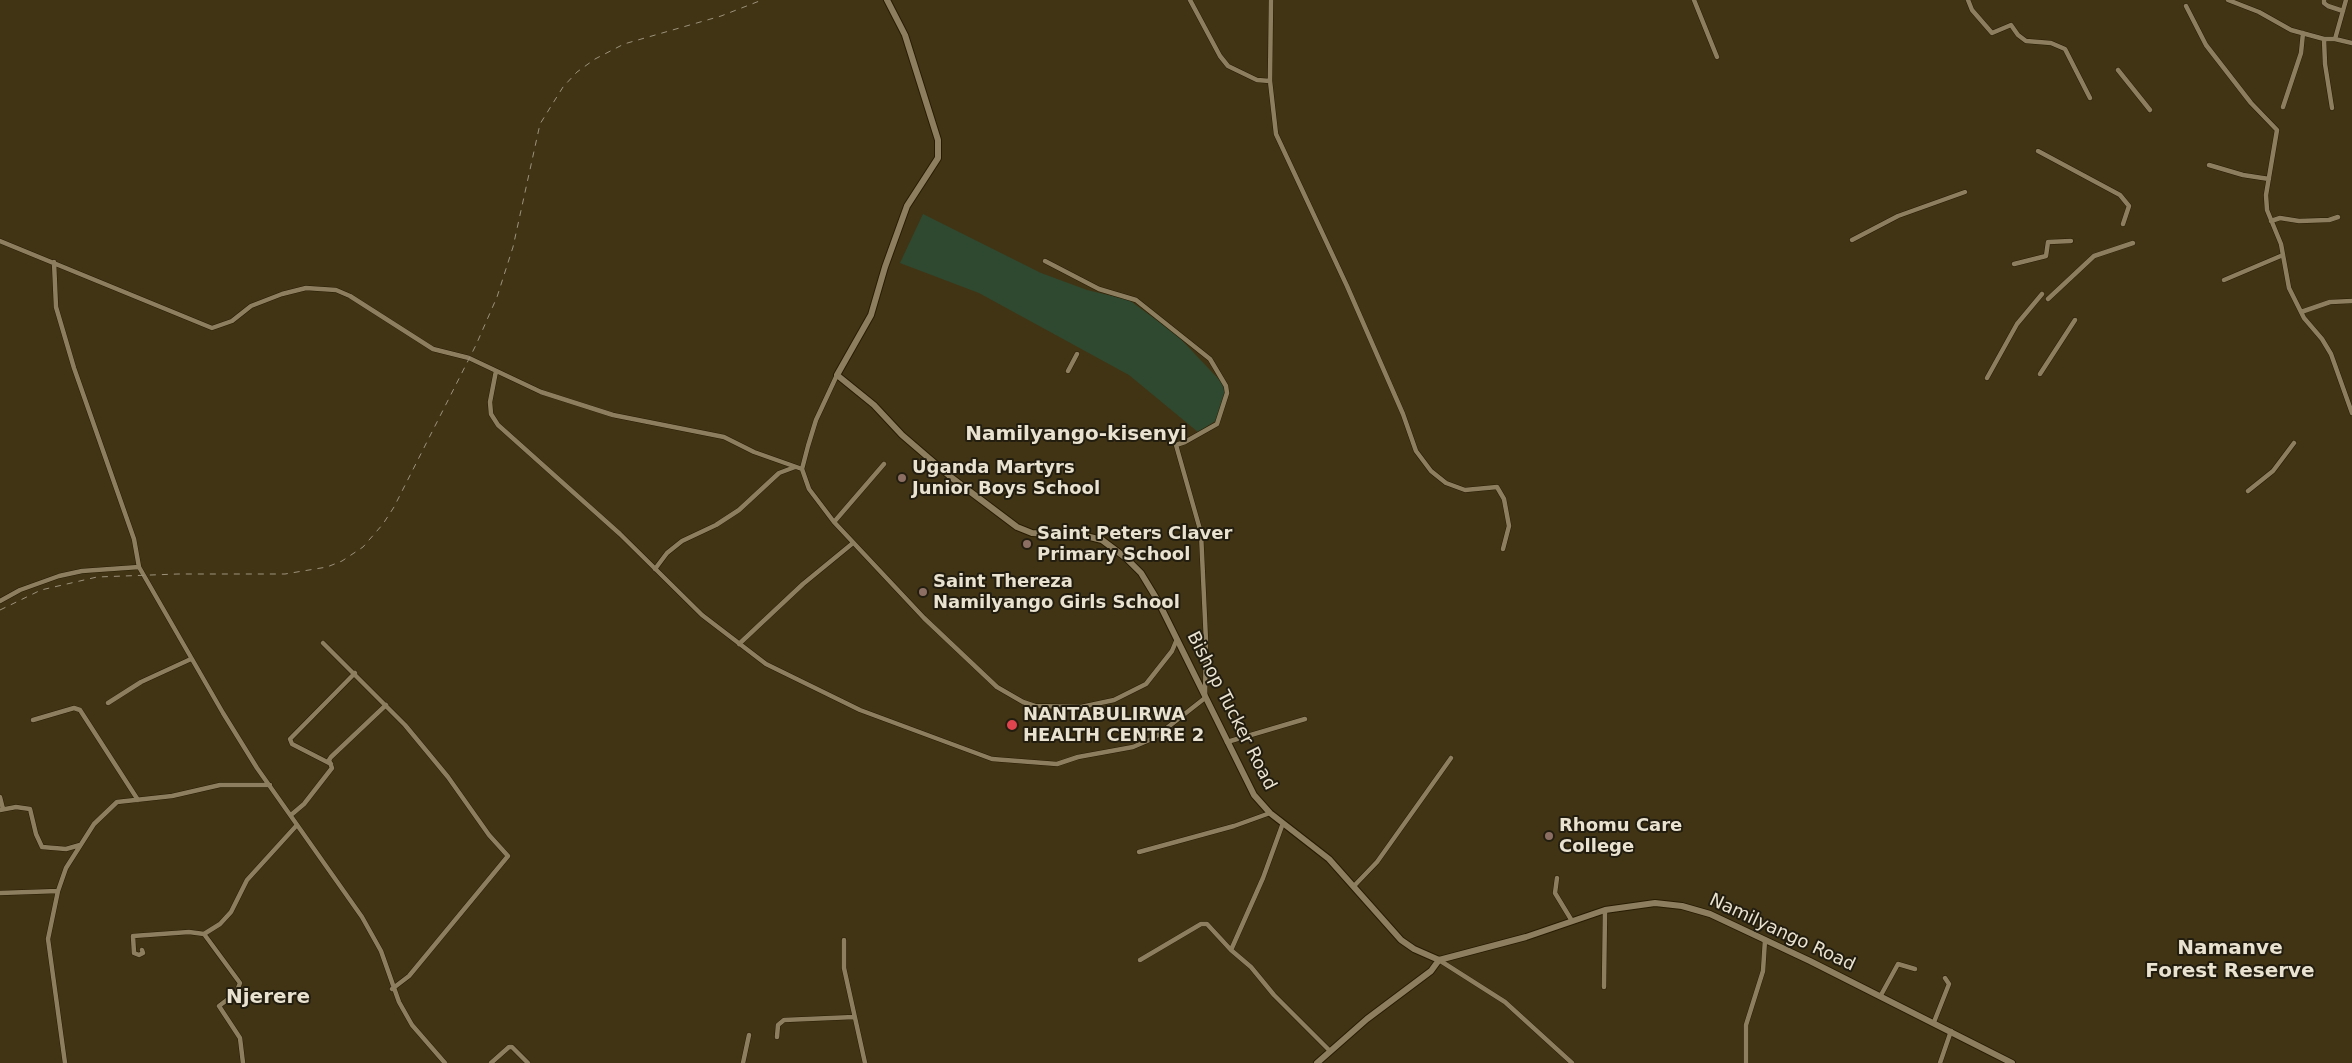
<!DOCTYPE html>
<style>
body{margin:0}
canvas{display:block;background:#413415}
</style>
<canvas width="2352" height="1063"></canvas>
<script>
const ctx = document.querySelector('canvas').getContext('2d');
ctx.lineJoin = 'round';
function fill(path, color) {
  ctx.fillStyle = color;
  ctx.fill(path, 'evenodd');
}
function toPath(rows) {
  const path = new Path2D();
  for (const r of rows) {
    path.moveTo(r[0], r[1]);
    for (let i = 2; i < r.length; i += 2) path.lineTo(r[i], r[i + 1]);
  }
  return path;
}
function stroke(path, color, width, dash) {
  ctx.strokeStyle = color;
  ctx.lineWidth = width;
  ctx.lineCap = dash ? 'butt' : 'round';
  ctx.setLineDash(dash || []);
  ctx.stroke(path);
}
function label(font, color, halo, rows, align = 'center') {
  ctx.font = font + ' "DejaVu Sans",sans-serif';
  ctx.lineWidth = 4;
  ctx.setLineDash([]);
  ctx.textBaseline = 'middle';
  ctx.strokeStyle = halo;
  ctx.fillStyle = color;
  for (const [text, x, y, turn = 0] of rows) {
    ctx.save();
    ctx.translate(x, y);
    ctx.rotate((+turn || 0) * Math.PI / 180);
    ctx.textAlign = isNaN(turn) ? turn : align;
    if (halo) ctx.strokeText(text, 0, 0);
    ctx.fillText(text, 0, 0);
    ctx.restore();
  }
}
const green = toPath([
 [923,214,1041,273,1087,290,1129,300,1177,335,1226,387,1217,420,1198,432,1129,375,979,293,900,263]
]);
const street = toPath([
 [1190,0,1220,56,1228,66,1257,80,1270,81],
 [1271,0,1270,81,1276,134,1347,286,1403,414,1416,451,1431,471,1446,483,1465,490,1497,487,1504,499,1509,526,1503,549],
 [1694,0,1717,57],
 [1968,0,1972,10,1992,33,2011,25,2018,35,2026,41,2051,43,2065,49,2090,98],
 [2228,0,2259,12,2291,30,2324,39,2335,39,2352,43],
 [2324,0,2324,3,2328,6,2343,11],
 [2186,6,2206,45,2251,103,2277,130,2266,195,2267,210,2281,244,2289,288,2304,318,2322,339,2331,354,2352,413],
 [2324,39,2325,64,2332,108],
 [2335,39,2346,0],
 [2118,70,2150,110],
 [2283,107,2301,53,2303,33],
 [2038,151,2120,195,2129,206,2123,224],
 [2209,165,2243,175,2269,179],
 [2271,221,2280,218,2299,221,2329,220,2338,217],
 [1852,240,1898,216,1965,192],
 [0,241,212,328,232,321,251,306,282,294,306,288,336,290,350,296,433,349,469,358,541,392,613,415,724,437,754,452,802,469],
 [54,262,56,307,74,368,134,539,139,567],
 [2014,264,2046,256,2048,242,2071,241],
 [2224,280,2283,255],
 [2048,299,2094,256,2133,243],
 [2301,312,2330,302,2352,301],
 [496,371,490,402,491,414,498,425,620,534,702,615,766,664,860,710,992,759,1057,764,1078,757,1133,747,1154,738,1205,698,1206,641,1201,533,1176,445,1185,442,1217,424,1227,393,1226,386,1210,359,1136,300,1099,289,1045,261],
 [1068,371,1077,354],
 [2040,374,2075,320],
 [837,375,816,420,808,446,802,469,809,489,834,522,924,618,997,687,1023,702,1035,706,1081,707,1114,700,1146,684,1172,651,1177,639],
 [1987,378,2017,324,2042,294],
 [2248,491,2273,471,2294,443],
 [834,522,884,464],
 [655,569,667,553,682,541,716,525,739,510,779,473,795,467],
 [0,601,20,590,59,576,82,571,139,567,223,713,257,768,362,917,381,951,399,1002,412,1025,445,1063],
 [323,643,405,725,448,777,489,835,508,856,409,976,392,989],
 [739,644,803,584,853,543],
 [108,703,141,682,191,659],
 [33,720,74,708,80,710,138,800],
 [1227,742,1305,719],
 [331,764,292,744,290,739,355,673],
 [0,797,3,809],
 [0,810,16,807,30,809,36,834,42,847,66,849,80,845],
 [291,815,304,804,332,768,329,760,331,757,386,705],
 [1139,852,1234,826,1270,813],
 [1557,878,1555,893,1572,921],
 [1354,886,1377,862,1451,758],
 [0,893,58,891],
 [204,934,240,983,236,993,219,1006,240,1038,243,1063],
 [844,940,844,968,865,1063],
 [142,950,143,953,139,955,134,953,133,936,189,932,204,934,220,924,231,912,247,880,297,825],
 [1231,950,1263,878,1283,823],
 [1140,960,1201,924,1207,924,1231,950,1251,967,1274,995,1330,1051],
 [1439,960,1505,1002,1572,1063],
 [1604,987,1605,910],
 [1881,995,1898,964,1915,969],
 [1934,1022,1949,984,1945,978],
 [777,1037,778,1025,784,1020,854,1017],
 [65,1063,48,939,58,891,66,868,94,824,117,802,172,796,220,785,270,785],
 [491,1063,509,1047,512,1047,528,1063],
 [743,1063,749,1035],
 [1746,1063,1746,1025,1763,971,1765,940],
 [1940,1063,1951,1031]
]);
const secondary = toPath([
 [887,0,905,35,938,140,938,158,907,206,885,267,871,315,837,375,874,405,902,435,952,478,1017,527,1032,533,1086,536,1102,540,1126,558,1141,573,1158,601,1254,795,1270,813,1329,859,1401,940,1414,949,1439,960],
 [1439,960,1526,937,1605,910,1655,903,1682,906,1710,914,1810,961,2012,1063],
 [1317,1063,1367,1019,1431,971,1439,960]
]);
const rail = toPath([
 [0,610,41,590,97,577,178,574,285,574,327,567,342,561,363,547,383,524,394,507,476,345,497,297,513,247,540,124,563,87,577,72,595,59,624,44,721,16,762,0]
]);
const markers = [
 [902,478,5,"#8d6e63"],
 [1027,544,5,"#8d6e63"],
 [923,592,5,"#8d6e63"],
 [1012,725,6,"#e0444e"],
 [1549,836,5,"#8d6e63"]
];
const poiNames = [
 ["Uganda Martyrs",912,468],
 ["Junior Boys School",912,489],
 ["Saint Peters Claver",1037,534],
 ["Primary School",1037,555],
 ["Saint Thereza",933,582],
 ["Namilyango Girls School",933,603],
 ["NANTABULIRWA",1023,715],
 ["HEALTH CENTRE 2",1023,736],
 ["Rhomu Care",1559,826],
 ["College",1559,847]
];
const streetNames = [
 ["Bishop Tucker Road",1231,711,63],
 ["Namilyango Road",1782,933,25]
];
const quarterNames = [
 ["Namilyango-kisenyi",1076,435],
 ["Namanve",2230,949],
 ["Forest Reserve",2230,972],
 ["Njerere",268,998]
];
fill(green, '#2e492f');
stroke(street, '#271b00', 5.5);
stroke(secondary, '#271b00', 8);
stroke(street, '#8c7e5e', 4.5);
stroke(secondary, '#8c7e5e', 6);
stroke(rail, '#9c927a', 1, [6, 6]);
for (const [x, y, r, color] of markers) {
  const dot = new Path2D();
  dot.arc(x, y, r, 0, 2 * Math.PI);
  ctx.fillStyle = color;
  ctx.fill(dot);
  stroke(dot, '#221d0f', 2);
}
label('bold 18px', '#eae2d0', '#221d0f', poiNames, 'left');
label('18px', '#eae2d0', '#221d0f', streetNames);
label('bold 20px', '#eae2d0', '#221d0f', quarterNames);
</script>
